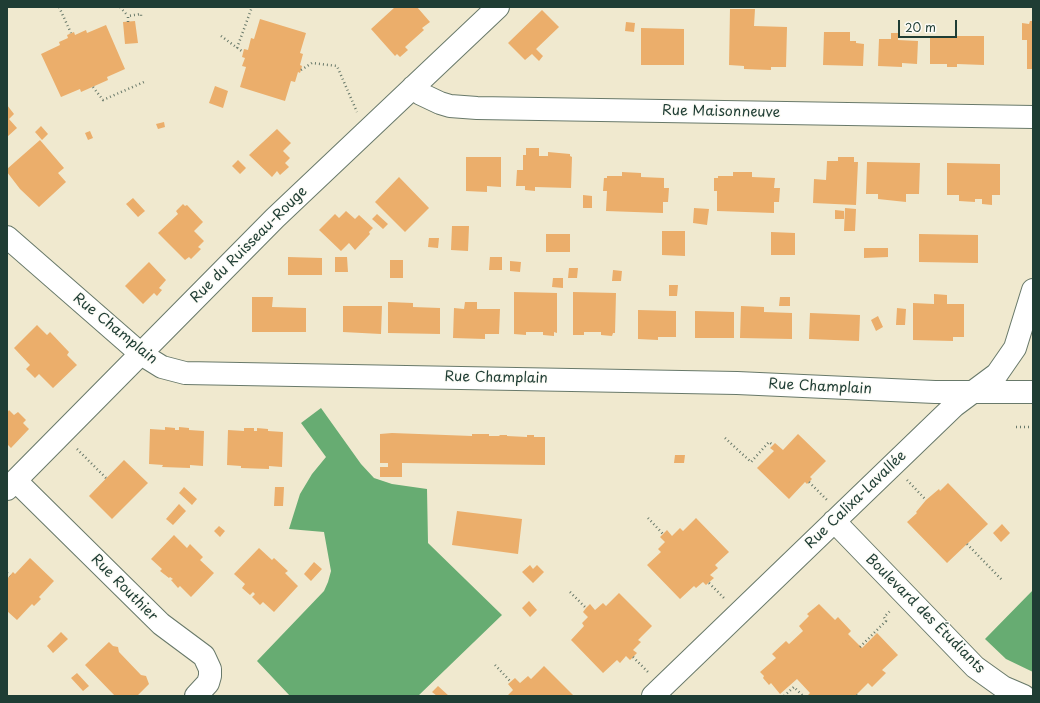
<!DOCTYPE html>
<meta charset="utf-8">
<style>
body{margin:0}
#map{position:relative;width:1040px;height:703px;overflow:hidden;background:#f0e9cf;font-family:"Playpen Sans",sans-serif}
canvas{display:block}
.frame{position:absolute;inset:0;border:8px solid #1f3d34;pointer-events:none}
.scale{position:absolute;left:898px;top:20px;width:59px;height:18px;box-sizing:border-box;border:2px solid #1f3d34;border-top:0;padding-left:5px;font-size:12px;line-height:14px;white-space:nowrap;color:#1f3d34;-webkit-text-stroke:3px #fdfcf7;paint-order:stroke}
</style>
<div id="map">
<canvas width="1040" height="703"></canvas>
<div class="frame"></div>
<div class="scale">20 m</div>
</div>
<script>
const ctx = document.querySelector('canvas').getContext('2d');
ctx.lineJoin = 'round';
function fill(path, color) {
  ctx.fillStyle = color;
  ctx.fill(path, 'evenodd');
}
function toPath(rows) {
  const path = new Path2D();
  for (const r of rows) {
    path.moveTo(r[0], r[1]);
    for (let i = 2; i < r.length; i += 2) path.lineTo(r[i], r[i + 1]);
  }
  return path;
}
function stroke(path, color, width, dash) {
  ctx.strokeStyle = color;
  ctx.lineWidth = width;
  ctx.lineCap = dash ? 'butt' : 'round';
  ctx.setLineDash(dash || []);
  ctx.stroke(path);
}
function label(font, color, halo, rows, align = 'center') {
  ctx.font = font + ' "Playpen Sans",sans-serif';
  ctx.lineWidth = 3;
  ctx.setLineDash([]);
  ctx.textBaseline = 'middle';
  ctx.strokeStyle = halo;
  ctx.fillStyle = color;
  for (const [text, x, y, turn = 0] of rows) {
    ctx.save();
    ctx.translate(x, y);
    ctx.rotate((+turn || 0) * Math.PI / 180);
    ctx.textAlign = isNaN(turn) ? turn : align;
    if (halo) ctx.strokeText(text, 0, 0);
    ctx.fillText(text, 0, 0);
    ctx.restore();
  }
}
const forest = toPath([
 [321,408,361,464,374,478,392,484,427,489,428,543,502,615,418,696,290,696,257,661,324,591,328,582,331,571,324,532,289,529,300,494,312,474,326,457,301,423],
 [1033,590,1033,672,1006,659,985,639]
]);
const building = toPath([
 [395,7,417,7,430,22,422,28,424,30,405,47,408,50,400,57,397,54,395,56,371,29],
 [730,9,755,9,754,26,787,27,786,67,771,67,771,70,744,69,744,66,729,65],
 [542,10,559,27,536,49,543,56,539,61,532,54,525,60,508,43],
 [260,19,306,33,300,53,303,54,300,65,302,66,301,70,300,73,298,72,295,82,291,81,285,101,240,87,246,67,242,66,245,58,242,57,244,49,248,50,251,38,254,39],
 [135,21,138,43,125,44,123,22],
 [1030,21,1033,21,1033,69,1027,69,1027,40,1022,40,1022,23,1029,24],
 [626,22,635,23,634,32,625,31],
 [106,25,125,69,107,77,108,80,81,92,80,89,61,97,41,54,60,45,59,42,68,38,67,35,74,32,75,35,86,30,87,33],
 [641,28,684,29,684,65,641,65],
 [824,32,850,32,850,41,856,41,856,43,864,44,863,66,823,65],
 [891,33,898,33,898,40,918,41,917,64,902,63,902,67,878,66,879,39,891,39],
 [930,36,984,36,984,65,957,64,957,67,947,67,947,64,930,64],
 [215,86,228,91,223,108,209,103],
 [7,105,14,114,9,119,17,128,7,137],
 [164,122,165,127,158,129,156,124],
 [41,126,48,134,42,140,35,132],
 [277,129,291,143,283,151,290,158,285,163,289,167,280,175,277,171,272,177,249,155],
 [90,131,93,138,88,140,85,133],
 [40,140,64,168,58,173,66,182,39,207,20,189,7,172,7,169],
 [526,148,539,148,539,156,548,156,548,152,570,154,570,156,572,157,571,188,535,187,535,191,525,190,525,186,516,186,517,170,523,170,523,155,526,155],
 [466,157,501,157,501,187,487,186,487,192,466,191],
 [838,157,854,157,854,162,858,162,856,205,813,203,814,179,826,180,827,161,838,161],
 [238,160,246,168,240,174,232,166],
 [867,162,920,163,919,194,906,194,906,202,878,199,878,194,866,194],
 [947,163,1000,164,1000,195,992,195,992,205,982,204,982,199,975,199,975,202,959,201,959,195,947,195],
 [622,172,641,173,641,177,664,178,664,188,669,188,668,202,663,202,663,213,606,211,607,191,603,191,604,178,607,178,607,176,622,176],
 [733,172,752,172,752,177,775,178,774,188,780,188,779,202,774,202,774,213,717,211,717,191,714,191,714,178,718,178,718,176,733,176],
 [399,177,429,208,405,232,375,202],
 [583,195,592,196,592,208,583,208],
 [133,198,145,211,138,217,126,204],
 [183,204,185,206,187,205,203,222,194,231,204,241,198,247,201,249,191,259,189,257,185,260,158,233,178,214,176,211],
 [694,208,709,209,707,225,693,223],
 [845,208,856,209,855,231,844,231],
 [835,210,844,211,844,219,835,219],
 [346,211,355,219,359,215,373,228,369,232,370,234,355,250,349,243,341,251,319,230,335,214,339,218],
 [377,214,388,224,383,229,372,219],
 [452,226,469,226,468,251,451,250],
 [662,231,685,231,685,256,662,255],
 [771,232,795,233,795,255,771,255],
 [546,234,570,234,570,252,546,252],
 [919,234,978,235,978,263,919,262],
 [429,238,439,238,438,248,428,247],
 [864,248,888,248,888,257,864,258],
 [288,257,322,258,322,275,288,275],
 [335,257,347,257,348,272,335,272],
 [490,257,502,257,502,270,489,270],
 [390,260,403,260,403,278,390,278],
 [510,261,521,262,520,272,510,271],
 [149,262,166,280,159,288,162,290,157,296,154,293,143,304,125,286],
 [569,268,578,268,577,278,568,278],
 [613,270,622,271,621,281,612,281],
 [553,278,563,278,563,288,552,287],
 [669,285,678,285,677,296,669,296],
 [514,292,557,293,557,333,554,332,554,336,543,335,543,332,526,332,526,335,514,334],
 [573,292,616,293,615,333,613,333,612,336,601,335,601,332,584,332,584,335,573,335],
 [934,294,947,295,947,304,964,304,964,337,953,337,953,341,913,340,913,303,934,304],
 [252,297,273,297,272,307,306,308,306,332,252,332],
 [780,297,790,297,790,306,779,306],
 [388,302,413,303,413,307,440,308,440,334,388,333],
 [465,302,477,302,477,309,500,309,499,334,485,334,485,339,453,338,454,308,464,309],
 [343,306,382,306,381,334,343,332],
 [741,306,764,307,764,312,792,313,792,339,740,338],
 [897,308,906,309,905,325,896,325],
 [638,310,676,311,676,337,658,337,658,340,638,339],
 [695,311,734,312,734,338,695,338],
 [810,313,860,315,859,341,809,339],
 [878,316,883,327,876,331,871,320],
 [37,325,47,335,50,332,69,352,67,355,77,365,53,388,39,374,35,378,26,369,30,365,14,348],
 [9,410,14,415,18,412,26,420,23,423,29,429,11,448,7,444,7,413],
 [165,427,175,428,175,430,179,430,179,427,189,428,189,430,204,431,203,466,190,465,190,468,162,467,163,465,149,464,150,429,165,430],
 [244,428,254,428,254,431,257,431,257,428,268,429,268,431,283,432,282,467,269,466,269,469,241,468,241,466,227,465,228,430,244,431],
 [392,433,472,436,472,434,489,434,489,436,500,436,499,435,507,435,507,436,527,437,527,435,534,435,534,437,545,437,545,465,402,463,402,477,380,477,380,467,388,467,388,463,380,463,380,434],
 [798,434,826,461,810,477,812,479,807,484,805,482,789,499,757,468,774,451,770,448,775,443,783,450],
 [675,455,685,455,684,463,674,463],
 [124,460,148,483,112,519,89,496],
 [948,483,988,524,947,563,907,522,917,513,916,512,926,500,939,489,940,491],
 [184,487,197,499,192,505,179,493],
 [275,487,284,487,283,506,274,506],
 [179,504,186,511,173,525,166,519],
 [457,511,522,519,518,554,452,545],
 [696,518,729,552,715,565,718,568,710,575,714,578,706,585,703,582,696,588,694,586,680,599,647,565,661,552,658,549,665,542,660,537,667,530,672,536,680,528,683,531],
 [1002,524,1010,533,1001,542,993,533],
 [219,526,225,531,220,537,214,531],
 [174,535,187,548,190,544,203,557,200,560,214,573,191,597,180,586,178,588,171,580,173,579,170,577,169,578,160,571,162,569,151,559],
 [259,548,272,560,274,558,288,571,285,573,298,586,274,612,263,602,260,605,252,597,255,594,253,592,250,595,242,588,245,584,234,574],
 [30,558,54,581,39,597,41,599,34,606,32,604,17,620,7,611,7,579,13,572,15,574],
 [314,562,322,569,311,581,304,574],
 [530,565,533,569,537,565,544,572,533,583,522,572],
 [619,593,652,626,638,640,641,642,633,650,637,653,630,660,626,656,620,663,617,660,603,673,571,640,584,626,582,623,588,617,583,612,586,608,590,604,595,610,603,603,606,606],
 [529,601,537,610,530,617,522,608],
 [819,604,835,620,838,617,851,631,848,634,862,648,877,633,898,655,882,670,886,673,872,687,868,683,855,696,807,696,810,693,797,679,780,694,771,683,769,685,763,678,764,676,760,672,776,658,772,654,786,641,789,644,803,631,799,626,809,616,807,614],
 [61,632,68,639,53,653,47,646],
 [109,642,113,646,118,647,119,652,141,675,146,676,149,684,137,696,115,696,85,665],
 [544,666,574,696,507,696,513,690,508,684,515,678,520,683,528,676,531,679],
 [77,673,89,686,83,691,71,678],
 [438,686,449,696,437,696,432,692]
]);
const path = toPath([
 [59,7,71,33],
 [120,7,128,16],
 [128,22,128,16,141,14,141,18],
 [221,36,243,52],
 [237,48,252,7],
 [301,70,312,63,337,66,357,112],
 [93,87,103,100,144,82],
 [1016,427,1033,427],
 [725,438,751,462,769,442,773,445],
 [77,449,106,478],
 [907,480,926,500],
 [809,482,827,500],
 [648,518,663,534],
 [967,544,1002,580],
 [7,573,10,576],
 [709,583,724,598],
 [570,592,586,608],
 [860,647,886,621,884,617,891,610],
 [633,657,648,672],
 [495,665,511,682],
 [856,695,857,696],
 [784,696,794,687,803,696]
]);
const minor = toPath([
 [413,87,421,94,440,103,450,106,477,108,1033,117],
 [7,237,141,354,162,367,185,373,737,383,935,392,1033,392],
 [16,481,161,624,204,656,210,669,210,676,208,683,196,696],
 [7,489,275,218,498,7],
 [834,521,975,667,1003,687,1024,696],
 [653,696,954,406,997,374,1015,348,1033,290]
]);
const streetNames = [
 ["Rue Maisonneuve",721,112,1],
 ["Rue du Ruisseau-Rouge",249,245,-45],
 ["Rue Champlain",115,329,39],
 ["Rue Champlain",496,378,1],
 ["Rue Champlain",820,387,3],
 ["Rue Calixa-Lavallée",856,500,-44],
 ["Rue Routhier",124,588,45],
 ["Boulevard des Étudiants",925,614,45]
];
fill(forest, '#67ac72');
fill(building, '#ebae6b');
stroke(minor, '#68796a', 24);
stroke(path, '#68796a', 2.5, [1, 3]);
stroke(minor, '#fff', 22);
label('14px', '#1f3d34', '#fdfcf7', streetNames);
</script>
